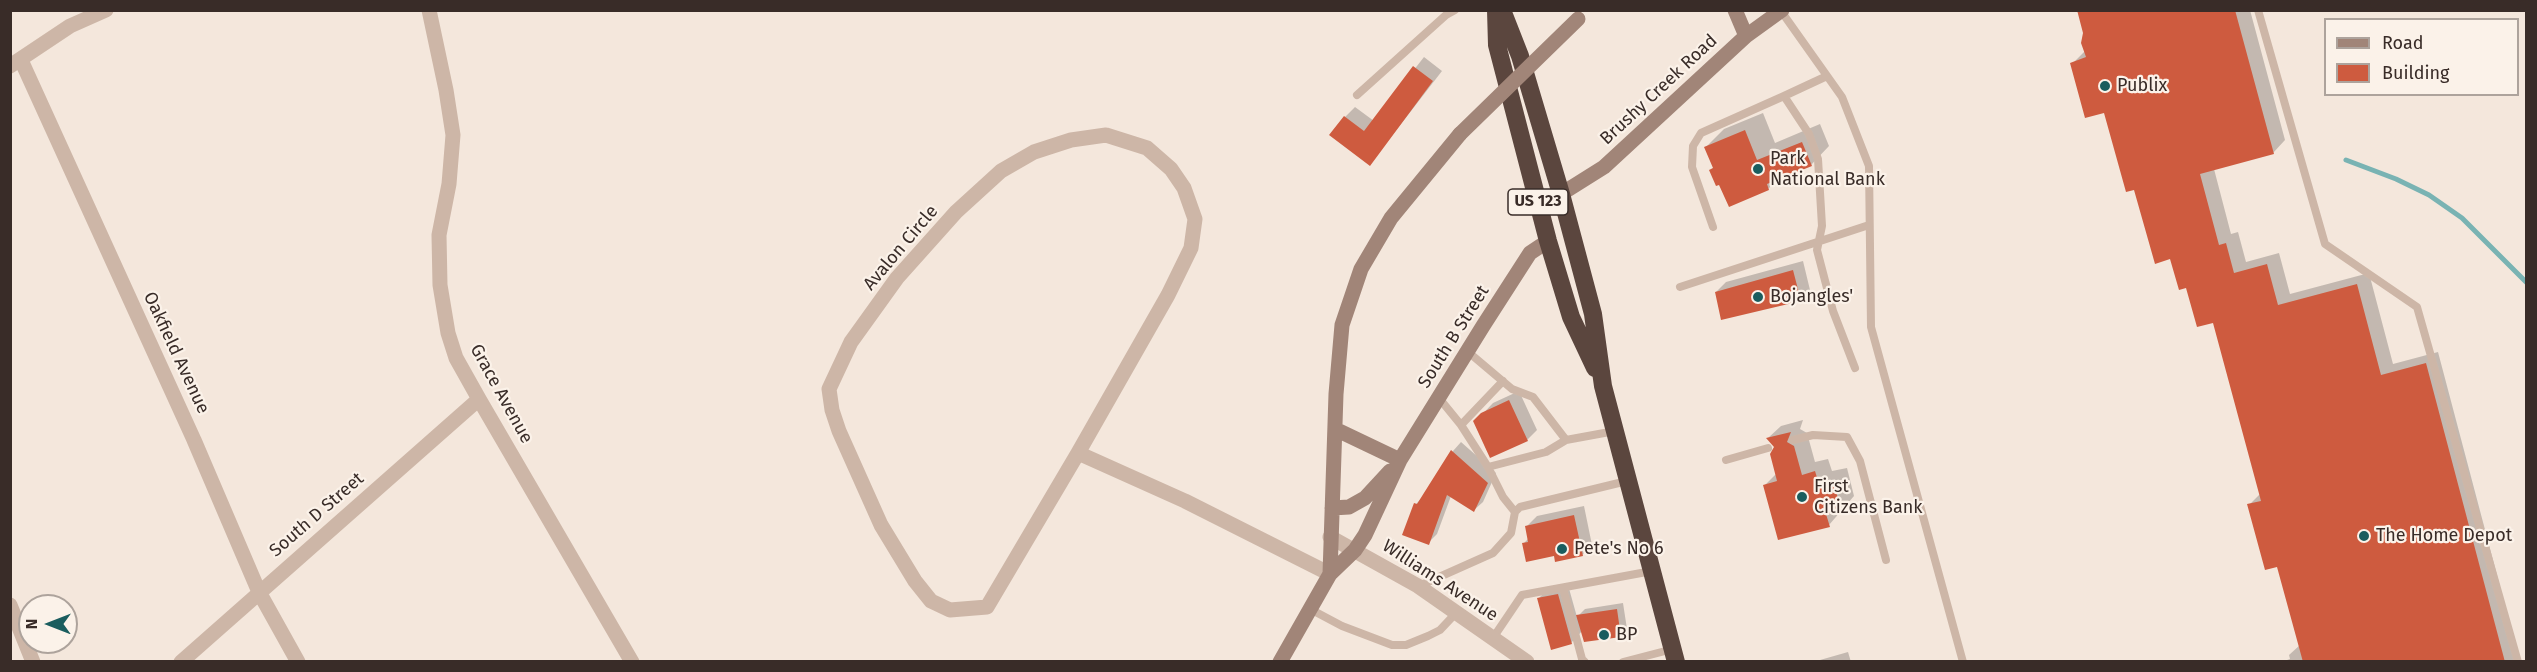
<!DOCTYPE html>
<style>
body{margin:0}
#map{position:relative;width:2537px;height:672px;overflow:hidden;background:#f4e7dc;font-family:"Fira Sans",sans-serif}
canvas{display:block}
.frame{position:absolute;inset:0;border:12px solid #392c28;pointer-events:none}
.legend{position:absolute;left:2324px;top:18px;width:195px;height:78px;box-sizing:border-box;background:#fbf2e9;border:2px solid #ada39c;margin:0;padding:8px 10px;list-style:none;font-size:18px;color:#392c28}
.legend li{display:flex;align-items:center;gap:12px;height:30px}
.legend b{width:30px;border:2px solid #ada39c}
.north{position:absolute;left:18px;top:594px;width:60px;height:60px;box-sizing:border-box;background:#fbf2e9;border:2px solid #ada39c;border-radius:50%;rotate:270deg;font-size:16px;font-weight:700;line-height:24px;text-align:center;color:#392c28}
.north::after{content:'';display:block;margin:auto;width:21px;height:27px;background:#1a5d5e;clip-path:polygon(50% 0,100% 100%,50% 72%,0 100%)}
</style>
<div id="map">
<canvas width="2537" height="672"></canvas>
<div class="frame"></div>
<ul class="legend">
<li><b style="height:8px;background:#a18578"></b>Road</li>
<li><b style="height:16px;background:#ce5b3f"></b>Building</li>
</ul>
<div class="north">N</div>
</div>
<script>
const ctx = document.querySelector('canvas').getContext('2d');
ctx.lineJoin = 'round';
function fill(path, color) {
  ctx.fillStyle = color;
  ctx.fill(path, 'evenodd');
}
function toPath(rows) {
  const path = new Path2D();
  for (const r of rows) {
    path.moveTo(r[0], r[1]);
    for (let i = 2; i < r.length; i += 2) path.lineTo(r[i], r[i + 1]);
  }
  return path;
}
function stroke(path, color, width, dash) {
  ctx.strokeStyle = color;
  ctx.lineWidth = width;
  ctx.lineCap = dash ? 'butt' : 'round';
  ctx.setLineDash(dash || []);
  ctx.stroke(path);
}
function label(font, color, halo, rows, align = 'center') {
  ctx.font = font + ' "Fira Sans",sans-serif';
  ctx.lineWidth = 4.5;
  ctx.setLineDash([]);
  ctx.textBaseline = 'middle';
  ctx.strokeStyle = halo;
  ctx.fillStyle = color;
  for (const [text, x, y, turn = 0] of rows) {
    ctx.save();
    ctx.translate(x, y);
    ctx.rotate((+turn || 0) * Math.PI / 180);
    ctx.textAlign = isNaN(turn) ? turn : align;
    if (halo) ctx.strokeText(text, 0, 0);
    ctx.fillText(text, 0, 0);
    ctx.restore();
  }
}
const shadow = toPath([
 [2078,10,2250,10,2285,140,2273,153,2214,169,2231,234,2238,232,2246,262,2279,253,2290,294,2369,273,2393,364,2438,352,2520,662,2281,662,2290,659,2289,655,2300,645,2278,565,2249,505,2261,493,2214,321,2187,287,2135,188,2105,111,2072,64,2085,51,2085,33],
 [1424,57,1442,71,1370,164,1345,117,1355,107,1374,121],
 [1763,113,1775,143,1820,124,1829,146,1811,165,1779,178,1768,189,1720,183,1711,170,1714,167,1706,147,1724,129],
 [1803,261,1810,290,1800,300,1716,292,1726,282],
 [1519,391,1537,430,1527,440,1475,422,1493,403],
 [1803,420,1800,429,1807,433,1815,462,1828,459,1832,471,1847,468,1854,496,1829,525,1765,485,1777,473,1776,447,1768,438,1781,426],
 [1461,442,1496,473,1483,502,1474,510,1451,496,1437,534,1428,543,1416,504,1425,495,1453,451],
 [1584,506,1592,545,1582,555,1555,554,1523,544,1529,538,1527,526,1537,516],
 [1568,585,1577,617,1585,609,1623,603,1627,629,1620,635,1582,631,1571,643,1538,599,1548,589],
 [1848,652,1851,662,1813,662]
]);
const stream = toPath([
 [2346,160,2396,179,2429,195,2462,218,2526,282]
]);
const building = toPath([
 [2077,10,2235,10,2274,154,2200,174,2219,245,2226,243,2234,273,2267,264,2278,305,2357,284,2381,375,2426,363,2505,662,2303,662,2277,567,2265,570,2247,504,2261,501,2213,323,2197,327,2186,288,2179,290,2170,259,2155,264,2134,190,2126,192,2104,113,2085,118,2070,63,2086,57,2081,43,2083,33],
 [1413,66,1433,81,1370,166,1329,135,1344,116,1364,131],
 [1745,130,1757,160,1802,142,1812,166,1767,184,1769,190,1729,207,1719,185,1716,186,1709,170,1713,168,1704,147],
 [1793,270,1801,301,1721,320,1715,292],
 [1509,400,1528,441,1490,458,1473,421,1481,413],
 [1791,432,1787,442,1794,446,1802,475,1815,471,1819,484,1833,480,1841,510,1826,514,1830,527,1778,540,1763,485,1777,481,1770,454,1774,447,1766,438],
 [1451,450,1488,483,1474,512,1447,495,1429,545,1402,535,1414,503,1417,504],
 [1574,515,1583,556,1555,562,1554,556,1526,562,1522,543,1528,542,1525,526],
 [1558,594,1572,644,1551,650,1537,598],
 [1617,609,1621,637,1584,642,1576,615]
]);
const lane = toPath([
 [2258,10,2325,244,2417,307,2518,662],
 [1781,11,1842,97,1869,166,1871,327,1963,662],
 [1357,95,1446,15,1455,10],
 [1784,96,1827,76],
 [1713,227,1692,167,1693,146,1701,133,1784,96,1809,134,1818,159,1822,226,1817,250,1833,311,1855,368],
 [1680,287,1869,225],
 [1467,351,1512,389,1533,397,1566,440],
 [1439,398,1461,425,1488,467,1503,497,1515,512],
 [1461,425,1503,381],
 [1793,440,1813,435,1847,437,1860,461,1886,560],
 [1726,460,1768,448],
 [1488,467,1546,452,1566,440,1615,431],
 [1419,586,1493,553,1511,533,1515,512,1520,507,1627,481],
 [1563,588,1582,659,1585,662],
 [1310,609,1342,626,1392,645,1406,645,1428,636,1440,630,1456,613],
 [1493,638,1522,595,1652,571],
 [1623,662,1673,649]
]);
const street = toPath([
 [429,10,446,90,453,135,449,184,439,235,440,285,448,333,456,358,479,399,632,662],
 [21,60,194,440,259,592,298,662],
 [10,66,70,26,106,10],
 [1106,135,1147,148,1171,169,1184,188,1195,219,1191,248,1168,295,1078,453,987,607,950,610,931,601,915,581,881,525,839,431,832,410,829,389,851,342,897,278,956,212,1001,171,1034,152,1071,140,1106,135],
 [1078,453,1185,501,1330,574],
 [1330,537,1418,586,1527,662],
 [10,605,33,662],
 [181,662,479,399]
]);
const secondary = toPath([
 [1735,10,1746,36],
 [1561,194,1604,167,1746,36,1782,10],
 [1335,429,1400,460],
 [1332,508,1349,507,1365,498,1390,471],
 [1330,574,1336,394,1342,325,1361,269,1391,218,1460,134],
 [1280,662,1330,574,1355,550,1365,535,1400,460,1483,326,1530,253,1548,241]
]);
const highway = toPath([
 [1496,10,1497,45,1548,241,1571,317,1595,368],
 [1502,10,1520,56,1561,194,1593,314,1603,386,1676,662]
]);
const secondaryBridge = toPath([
 [1460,134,1578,19]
]);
const markers = [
 [2105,86,6,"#1a5d5e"],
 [1758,169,6,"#1a5d5e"],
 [1758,297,6,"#1a5d5e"],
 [1802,497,6,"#1a5d5e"],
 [2364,536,6,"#1a5d5e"],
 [1562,549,6,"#1a5d5e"],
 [1604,635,6,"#1a5d5e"]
];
const shields = [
 [1538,202,60]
];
const shieldNames = [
 ["US 123",1538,202]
];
const poiNames = [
 ["Publix",2117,86],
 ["Park",1770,159],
 ["National Bank",1770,180],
 ["Bojangles'",1770,297],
 ["First",1814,487],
 ["Citizens Bank",1814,508],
 ["The Home Depot",2376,536],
 ["Pete's No 6",1574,549],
 ["BP",1616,635]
];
const streetNames = [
 ["Brushy Creek Road",1659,90,-43],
 ["Avalon Circle",901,248,-50],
 ["South B Street",1454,337,-58],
 ["Oakfield Avenue",176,353,65],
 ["Grace Avenue",501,394,61],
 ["South D Street",317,515,-41],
 ["Williams Avenue",1440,581,33]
];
fill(shadow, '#0003');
stroke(stream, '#79b3b3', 5);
fill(building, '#ce5b3f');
stroke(lane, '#cdb6a7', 8);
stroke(street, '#cdb6a7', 15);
stroke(secondary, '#a18578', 15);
stroke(highway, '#5b463e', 18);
stroke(secondaryBridge, '#a18578', 15);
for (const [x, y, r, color] of markers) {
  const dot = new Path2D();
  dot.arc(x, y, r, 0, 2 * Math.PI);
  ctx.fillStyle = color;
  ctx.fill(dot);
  stroke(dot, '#fbf2e9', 2);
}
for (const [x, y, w] of shields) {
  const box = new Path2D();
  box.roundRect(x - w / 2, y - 13, w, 26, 4.5);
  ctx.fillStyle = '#fbf2e9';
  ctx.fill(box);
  stroke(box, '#392c28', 1.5);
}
label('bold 16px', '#392c28', null, shieldNames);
label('18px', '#392c28', '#fbf2e9', poiNames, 'left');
label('18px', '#392c28', '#fbf2e9', streetNames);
</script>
